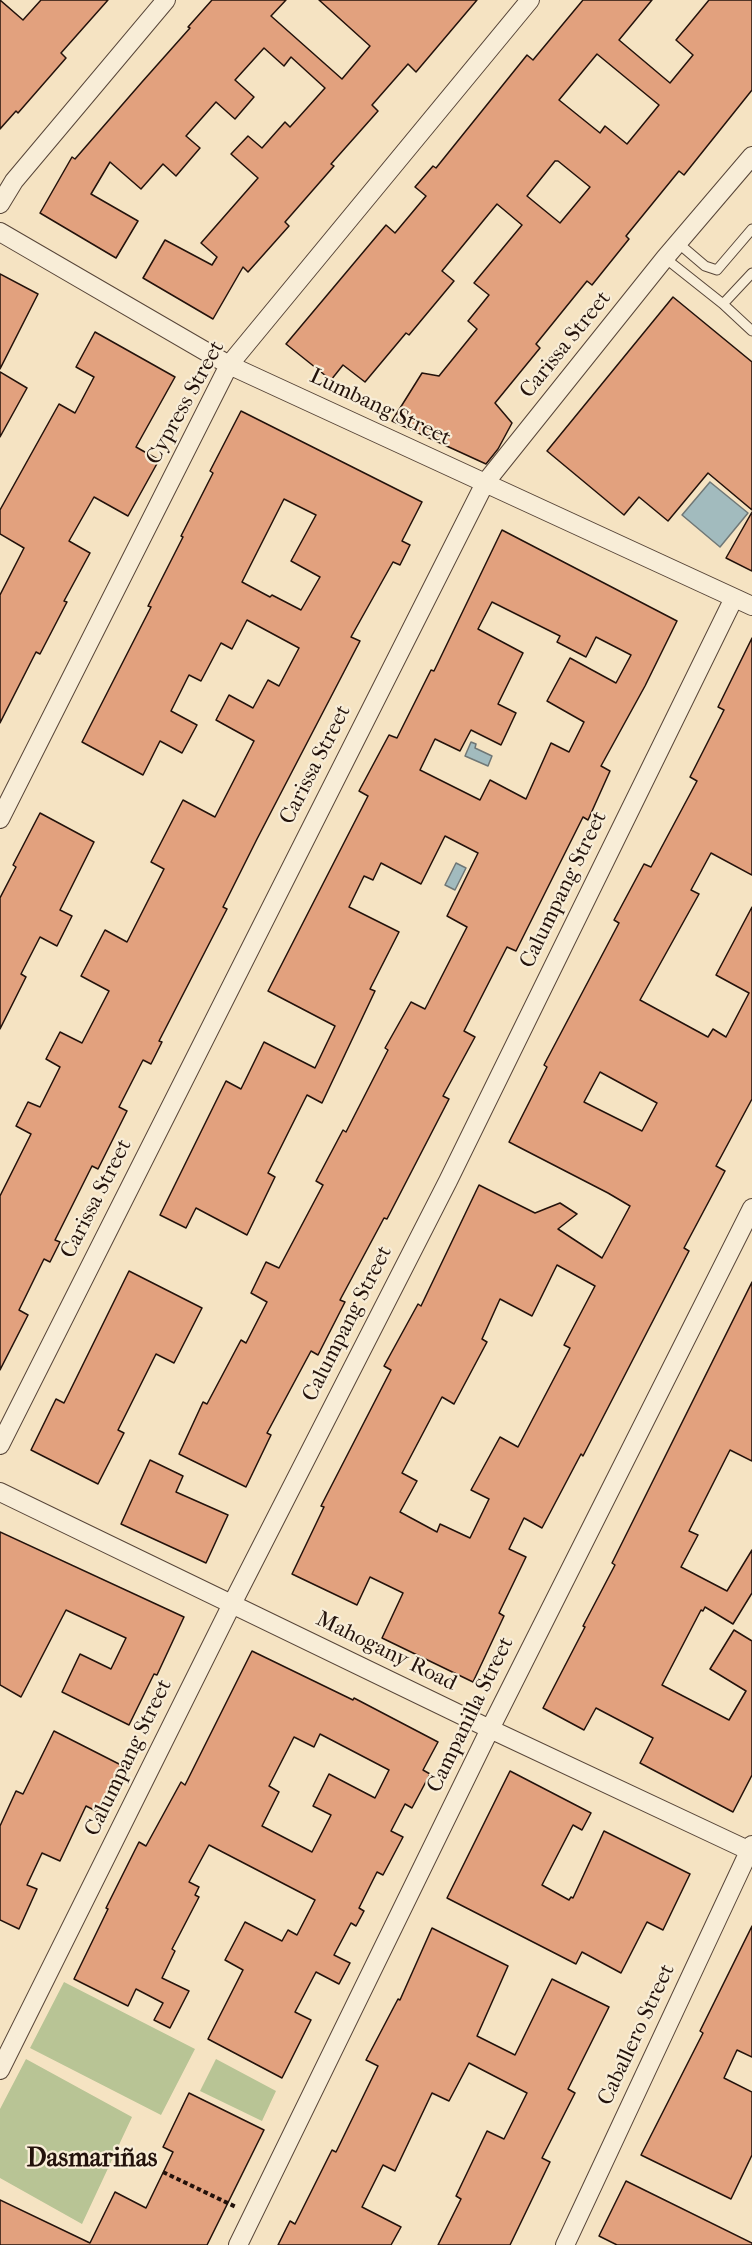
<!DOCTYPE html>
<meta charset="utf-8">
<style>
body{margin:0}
canvas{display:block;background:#f5e3c2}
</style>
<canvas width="752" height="2245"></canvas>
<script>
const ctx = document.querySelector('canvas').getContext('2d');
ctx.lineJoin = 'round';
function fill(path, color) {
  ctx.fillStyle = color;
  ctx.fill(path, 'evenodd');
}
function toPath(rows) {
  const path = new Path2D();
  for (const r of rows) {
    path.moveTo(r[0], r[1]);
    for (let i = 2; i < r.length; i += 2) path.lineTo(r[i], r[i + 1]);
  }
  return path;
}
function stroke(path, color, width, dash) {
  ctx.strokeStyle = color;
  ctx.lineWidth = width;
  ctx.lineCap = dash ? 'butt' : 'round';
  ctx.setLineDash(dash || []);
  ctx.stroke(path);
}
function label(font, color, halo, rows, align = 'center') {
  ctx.font = font + ' "IM FELL French Canon",serif';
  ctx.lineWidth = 4.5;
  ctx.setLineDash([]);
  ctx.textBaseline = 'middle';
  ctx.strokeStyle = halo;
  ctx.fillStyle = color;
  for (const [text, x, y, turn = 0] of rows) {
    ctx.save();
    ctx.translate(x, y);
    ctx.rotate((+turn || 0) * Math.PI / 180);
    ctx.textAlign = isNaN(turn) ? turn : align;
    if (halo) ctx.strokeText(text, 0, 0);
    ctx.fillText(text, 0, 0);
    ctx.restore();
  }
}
const green = toPath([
 [64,1982,195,2049,161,2115,30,2048],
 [26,2059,132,2117,82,2224,0,2178,0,2109],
 [216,2059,276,2091,262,2121,200,2091]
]);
const water = toPath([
 [710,482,748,513,720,547,682,515,710,482],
 [471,742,476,744,475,748,492,756,488,766,465,756,471,742],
 [456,863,466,868,455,890,445,885,456,863]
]);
const building = toPath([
 [0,0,23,20,41,0,108,0,61,53,66,58,18,113,16,111,0,129,0,0],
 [212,0,286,0,271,16,342,79,370,46,319,0,477,0,416,72,408,64,372,105,378,111,331,164,334,166,285,222,289,226,248,272,243,267,213,319,143,278,165,240,212,265,217,257,201,243,258,178,231,154,248,136,262,148,285,122,290,127,325,88,291,57,284,66,264,48,235,80,254,97,235,119,216,102,186,136,200,148,176,176,163,164,141,189,110,162,91,194,138,221,116,258,40,213,72,157,75,159,142,82,190,28,188,27,212,0],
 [583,0,652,0,619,40,670,83,693,55,676,40,709,0,752,0,752,90,684,175,679,171,626,236,629,239,592,285,587,281,536,344,540,348,495,403,512,423,498,449,486,464,392,421,422,373,439,376,477,329,468,321,489,295,474,283,522,225,497,204,442,271,454,281,409,335,406,333,365,382,343,365,331,380,286,344,386,225,395,233,426,196,415,187,433,166,436,168,527,55,533,60,583,0],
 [597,54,659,105,627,144,605,126,600,133,559,100,597,54],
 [555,161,558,161,590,187,560,223,527,196,555,161],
 [0,274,38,294,0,369,0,274],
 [673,297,752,362,752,510,708,473,668,521,639,497,624,515,547,451,673,297],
 [95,332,175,377,136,447,159,460,128,516,94,497,69,541,90,553,64,601,67,602,40,654,36,652,0,723,0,595,24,548,0,534,0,510,59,404,75,413,94,377,76,367,95,332],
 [0,372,27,388,0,437,0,372],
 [241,411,422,502,402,541,410,545,400,565,393,562,351,637,360,641,257,839,223,907,227,909,159,1041,162,1042,151,1064,143,1060,119,1107,127,1111,98,1169,92,1166,55,1240,60,1242,50,1262,44,1259,19,1310,28,1315,0,1370,0,1196,31,1134,16,1126,28,1102,40,1107,60,1067,46,1059,60,1032,82,1043,109,991,81,976,105,930,127,942,164,869,151,862,183,800,215,817,254,741,216,720,229,695,253,708,268,680,279,686,299,648,247,620,232,649,221,643,201,681,189,675,171,711,197,725,182,753,160,741,143,775,82,742,151,607,148,606,183,537,181,536,213,473,210,471,241,411],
 [284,499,316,515,291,561,320,577,301,610,272,595,270,597,242,582,284,499],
 [752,512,752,571,726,558,752,512],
 [502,530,677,621,645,686,601,766,610,771,588,820,583,817,516,951,507,947,464,1031,475,1037,443,1096,449,1099,387,1219,384,1218,340,1300,345,1302,318,1355,311,1351,267,1433,271,1435,246,1487,179,1454,203,1402,207,1404,241,1340,246,1343,267,1302,251,1293,266,1262,279,1268,323,1185,316,1181,343,1130,346,1132,388,1050,385,1048,411,1002,425,1009,467,927,447,916,478,853,445,836,421,884,381,863,373,880,364,876,349,907,399,932,370,989,375,991,322,1103,307,1095,268,1173,275,1177,247,1235,196,1208,186,1228,160,1215,226,1081,241,1089,264,1042,315,1068,335,1026,268,991,368,796,359,791,389,735,397,738,431,670,434,671,502,530],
 [492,602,560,636,557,642,586,657,596,637,631,655,616,683,570,658,547,701,584,722,569,752,551,743,526,799,490,780,480,800,420,770,435,739,460,751,471,730,501,745,516,713,498,704,523,653,478,629,492,602],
 [752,638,752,875,711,853,691,890,699,894,640,1000,708,1037,713,1029,726,1037,749,993,716,975,752,907,752,1099,716,1166,725,1171,684,1248,689,1251,583,1456,581,1454,542,1528,524,1518,509,1549,526,1557,499,1613,504,1616,473,1682,382,1638,403,1593,370,1577,357,1605,292,1574,324,1507,321,1506,391,1370,384,1366,418,1304,421,1306,479,1185,535,1213,560,1203,577,1214,558,1229,602,1258,630,1206,608,1193,509,1142,547,1067,544,1065,619,923,614,920,644,864,651,867,697,781,690,777,724,710,718,707,752,638],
 [600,1072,657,1103,642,1131,584,1102,600,1072],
 [557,1265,595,1286,564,1345,570,1348,518,1447,500,1437,471,1490,489,1499,470,1538,440,1524,437,1532,400,1512,417,1481,402,1473,442,1397,454,1404,487,1342,482,1339,500,1299,532,1316,557,1265],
 [40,813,94,842,60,910,72,916,57,946,40,937,21,974,26,977,0,1029,0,898,16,867,13,865,40,813],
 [129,1271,202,1308,174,1363,156,1354,118,1430,124,1433,98,1484,31,1450,56,1399,64,1403,129,1271],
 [752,1282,752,1461,730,1450,689,1531,698,1535,681,1567,727,1591,752,1550,752,1593,733,1624,705,1607,703,1611,701,1610,662,1685,729,1720,746,1691,710,1669,734,1630,752,1641,752,1775,733,1812,640,1763,653,1738,596,1708,584,1730,543,1708,585,1627,583,1626,615,1565,612,1563,752,1282],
 [150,1460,183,1476,176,1492,228,1515,206,1563,121,1524,150,1460],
 [0,1532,184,1617,157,1675,154,1674,129,1725,62,1692,80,1654,111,1669,126,1638,66,1610,21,1697,0,1685,0,1532],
 [252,1651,353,1700,354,1698,438,1742,423,1770,430,1774,412,1808,405,1804,391,1831,403,1837,383,1875,377,1872,359,1908,364,1911,356,1926,351,1923,334,1955,350,1963,339,1984,316,1972,295,2012,311,2020,282,2078,208,2039,243,1970,225,1960,245,1922,282,1941,288,1930,297,1935,315,1900,209,1845,189,1882,199,1887,195,1895,199,1897,172,1949,175,1951,162,1978,189,1991,170,2028,154,2020,163,2003,136,1989,128,2006,74,1979,108,1909,106,1908,139,1842,146,1846,181,1782,185,1785,252,1651],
 [320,1734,389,1770,375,1798,329,1774,313,1806,331,1815,312,1852,262,1826,279,1792,269,1786,294,1737,314,1747,320,1734],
 [54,1731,121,1765,98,1812,86,1806,60,1861,42,1853,27,1885,37,1889,19,1929,0,1920,0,1826,16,1791,23,1794,54,1731],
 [510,1771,591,1813,582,1830,573,1825,542,1885,569,1900,571,1897,573,1898,604,1831,690,1874,663,1930,647,1922,621,1973,582,1952,576,1964,447,1898,510,1771],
 [752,1926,752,2057,737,2050,724,2078,752,2092,752,2155,731,2199,641,2155,703,2033,700,2031,752,1926],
 [432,1928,508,1966,477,2036,515,2055,552,1979,609,2007,568,2089,575,2093,542,2158,550,2162,510,2245,438,2245,461,2199,456,2196,487,2131,504,2139,527,2093,469,2063,449,2101,432,2093,395,2171,383,2165,362,2207,401,2227,391,2245,278,2245,290,2221,295,2224,332,2150,336,2152,378,2066,366,2060,398,1999,400,2000,432,1928],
 [189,2093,264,2130,207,2245,0,2245,0,2200,90,2243,115,2192,146,2208,173,2152,163,2147,189,2093],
 [626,2181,752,2243,752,2245,617,2245,599,2236,626,2181]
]);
const path = toPath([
 [163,2172,236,2207]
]);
const lane = toPath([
 [678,243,705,266,717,270,752,229],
 [665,258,723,304,752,273],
 [723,304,752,331]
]);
const street = toPath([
 [0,204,14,181,166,0],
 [0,232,229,365,752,606],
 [0,819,229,365,530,0],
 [0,1445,485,483,665,258,752,156],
 [0,1492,490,1729,752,1852],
 [0,2070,232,1604,448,1181,734,598],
 [238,2245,490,1729,752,1208],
 [565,2245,752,1845]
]);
const streetNames = [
 ["Carissa Street",566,345,-51],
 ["Cypress Street",186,403,-61],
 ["Lumbang Street",380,408,25],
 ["Carissa Street",316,765,-63],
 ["Calumpang Street",564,890,-64],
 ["Carissa Street",97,1199,-63],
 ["Calumpang Street",348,1324,-63],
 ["Mahogany Road",386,1652,26],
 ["Campanilla Street",471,1715,-64],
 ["Calumpang Street",129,1758,-64],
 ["Caballero Street",637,2035,-65]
];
const quarterNames = [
 ["Dasmariñas",92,2160]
];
fill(green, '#b8c495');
fill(water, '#a2bbbe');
stroke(water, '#6f7776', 1.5);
fill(building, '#e2a17e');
stroke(building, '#23120b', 1.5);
stroke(lane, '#584639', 11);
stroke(street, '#584639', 20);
stroke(path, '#23120b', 4, [4.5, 3]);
stroke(lane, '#f8edd7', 9);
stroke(street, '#f8edd7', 18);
label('22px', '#23120b', '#f8edd7', streetNames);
label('bold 26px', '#23120b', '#f8edd7', quarterNames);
</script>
